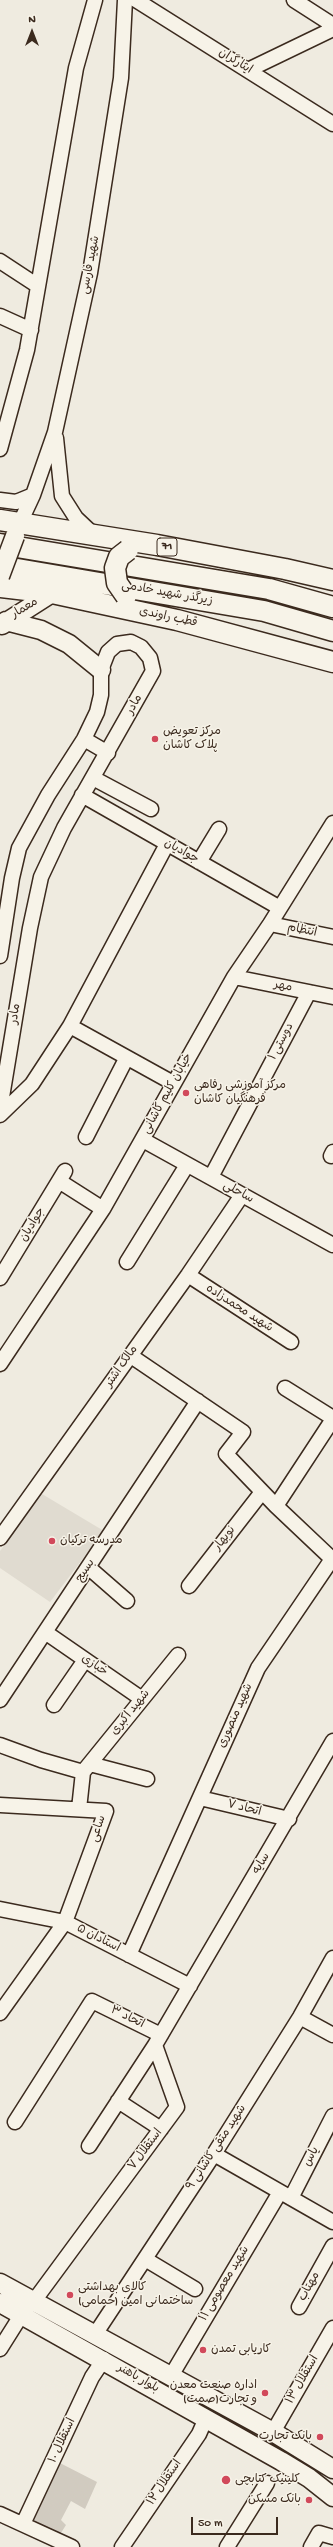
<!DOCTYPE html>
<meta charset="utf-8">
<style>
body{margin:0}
#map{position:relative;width:333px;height:2547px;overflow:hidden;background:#efebe0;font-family:"Gochi Hand",sans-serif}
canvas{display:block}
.north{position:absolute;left:12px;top:12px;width:40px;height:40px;-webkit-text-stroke:3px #f7f3e8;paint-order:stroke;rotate:0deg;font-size:11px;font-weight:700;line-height:16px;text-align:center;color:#3b2a1e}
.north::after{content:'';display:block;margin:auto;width:14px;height:18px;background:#3b2a1e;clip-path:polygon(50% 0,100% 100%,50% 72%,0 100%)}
.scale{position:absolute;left:191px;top:2517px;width:87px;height:18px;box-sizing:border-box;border:2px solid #3b2a1e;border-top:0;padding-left:5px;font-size:12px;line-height:14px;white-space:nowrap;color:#3b2a1e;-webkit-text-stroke:3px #f7f3e8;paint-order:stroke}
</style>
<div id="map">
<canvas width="333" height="2547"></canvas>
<div class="north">N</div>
<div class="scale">50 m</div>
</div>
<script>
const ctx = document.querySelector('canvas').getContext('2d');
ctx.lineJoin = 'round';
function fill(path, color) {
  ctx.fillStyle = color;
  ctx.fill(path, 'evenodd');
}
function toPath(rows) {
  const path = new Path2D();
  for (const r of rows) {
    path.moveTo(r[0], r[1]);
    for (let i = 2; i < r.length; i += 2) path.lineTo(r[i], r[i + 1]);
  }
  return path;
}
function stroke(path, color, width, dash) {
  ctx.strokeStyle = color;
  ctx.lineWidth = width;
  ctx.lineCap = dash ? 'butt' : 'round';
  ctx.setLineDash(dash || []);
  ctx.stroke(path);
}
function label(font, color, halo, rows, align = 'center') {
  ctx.font = font + ' "Gochi Hand","Playpen Sans Arabic",sans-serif';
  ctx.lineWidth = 3;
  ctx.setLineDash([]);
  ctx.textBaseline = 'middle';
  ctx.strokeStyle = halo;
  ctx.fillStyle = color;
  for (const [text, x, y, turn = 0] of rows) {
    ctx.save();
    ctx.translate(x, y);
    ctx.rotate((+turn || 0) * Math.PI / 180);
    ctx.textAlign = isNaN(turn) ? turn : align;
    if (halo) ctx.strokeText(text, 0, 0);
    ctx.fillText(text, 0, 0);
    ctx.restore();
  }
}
const built = toPath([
 [42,1494,104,1531,50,1602,0,1568,0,1551]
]);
const green = toPath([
 [58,2462,97,2482,85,2509,71,2501,61,2520,66,2525,59,2536,28,2520]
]);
const minor = toPath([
 [136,0,333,124],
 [294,0,333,25],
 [248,70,333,29],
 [0,261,38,286],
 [0,316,31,330],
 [56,438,62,496,76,518,94,535],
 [0,449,27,350,76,68,95,0],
 [0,500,16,502,33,495],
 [20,523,33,495,55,432,90,273,121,78,125,0],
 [84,739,108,753],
 [93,778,151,809],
 [82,795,280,908],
 [199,862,219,829],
 [270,924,333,937],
 [0,956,12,878,19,848,48,795,84,739,97,712,101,695,101,670,108,652,117,644,131,642,141,647,150,658,153,671,64,828,41,877,30,928,0,1109],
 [234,977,333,997],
 [70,1026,173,1083],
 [0,1115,32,1084,70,1026,167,844],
 [86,1137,126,1059],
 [143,1140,333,1245],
 [331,1156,333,1152],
 [211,1177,309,992],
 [59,1181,103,1209],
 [127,1262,187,1165],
 [188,1275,291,1342],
 [0,1278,65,1171],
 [0,1364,103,1209,234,977,270,924,333,823],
 [285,1388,333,1418],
 [276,1506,333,1419],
 [0,1538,188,1275,242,1195],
 [88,1567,127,1601],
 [189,1586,262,1492],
 [45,1632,142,1699],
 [0,1700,198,1401],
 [54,1705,85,1660],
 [0,1745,41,1760,83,1772],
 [90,1764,147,1779],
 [200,1798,289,1819],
 [0,1805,106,1811,65,1922,0,2013],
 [79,1809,83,1772,178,1655],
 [0,1909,65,1922,190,1986],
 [129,1955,258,1668,332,1559,276,1506,226,1454,243,1432,131,1356],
 [300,2017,333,2035],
 [118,2101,161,2129],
 [15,2122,92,2001,161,2035],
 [89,2146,155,2045],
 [214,2154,333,2222],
 [291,2198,333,2116],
 [145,2259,195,2289],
 [34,2301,177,2107,155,2045,333,1741],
 [299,2307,333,2246],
 [96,2333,214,2154,300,2017,333,1958],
 [0,2349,22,2314],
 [171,2376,280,2192],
 [273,2432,333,2328],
 [0,2514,72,2547],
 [23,2524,92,2377,104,2359],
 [122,2547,199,2434,206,2418],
 [227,2547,267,2483],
 [311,2547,319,2533,333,2537]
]);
const major = toPath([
 [6,621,41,630,69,644,101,670],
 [2,625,52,593],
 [0,2283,273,2432,333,2469],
 [0,2303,281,2461,309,2478,333,2497]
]);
const highway = toPath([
 [0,520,157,545,285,569,333,580],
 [0,544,269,589,333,607],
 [0,566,264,611,333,631],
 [0,587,52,593,177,620,333,662]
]);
const majorBridge = toPath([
 [0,576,15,536]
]);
const highwayBridge = toPath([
 [126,596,117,583,115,568,119,557,128,550]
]);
const markers = [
 [155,739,4,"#d1495b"],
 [186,1093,4,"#d1495b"],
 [52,1541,4,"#d1495b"],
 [70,2295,4,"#d1495b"],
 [203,2350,4,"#d1495b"],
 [265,2393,4,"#d1495b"],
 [320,2437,4,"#d1495b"],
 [226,2480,5,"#d1495b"],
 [309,2500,4,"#d1495b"]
];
const shields = [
 [167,547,20]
];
const shieldNames = [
 ["71",167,547]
];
const streetNames = [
 ["ایثارگران",235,62,32],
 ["شهید فارسی",91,265,-79],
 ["زیرگذر شهید خادمی",167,594,10],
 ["معمار",25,609,-31],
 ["قطب راوندی",168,618,12],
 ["مادر",135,705,-61],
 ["جوادیان",181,852,29],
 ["انتظام",302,931,12],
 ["مهر",283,987,11],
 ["مادر",16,1014,-81],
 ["دوستی ۱",282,1042,-62],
 ["خیابان کلیم کاشانی",168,1094,-61],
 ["ساحلی",238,1193,29],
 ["جوادیان",33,1225,-59],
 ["شهید محمدزاده",239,1309,33],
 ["مالک اشتر",122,1367,-55],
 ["نوبهار",225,1539,-52],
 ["بسیج",86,1571,-56],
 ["خبازی",94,1666,34],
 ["شهید اکبری",131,1713,-51],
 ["شهید منصوری",236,1716,-66],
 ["اتحاد ۷",244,1809,14],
 ["ساعی",99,1829,-72],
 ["سایه",262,1864,-59],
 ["استادان ۵",98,1939,27],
 ["اتحاد ۳",127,2018,26],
 ["شهید متقی کاشانی ۹",217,2148,-57],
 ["استقلال ۷",146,2150,-53],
 ["یاس",312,2157,-62],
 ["شهید معصومی ۱۱",225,2284,-59],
 ["مهتاب",310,2287,-61],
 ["بلوار باهنر",138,2379,30],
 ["استقلال ۱۳",303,2380,-60],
 ["استقلال ۱۰",63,2441,-65],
 ["استقلال ۱۲",165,2483,-56]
];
const poiNames = [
 ["مرکز تعویض",163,732],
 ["پلاک کاشان",163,746],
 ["مرکز آموزشی رفاهی",194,1086],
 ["فرهنگیان کاشان",194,1100],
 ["مدرسه ترکیان",60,1541],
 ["کالای بهداشتی",78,2288],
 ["ساختمانی امین (حمامی)",78,2302],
 ["کاریابی تمدن",211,2350],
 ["اداره صنعت معدن",257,2386,"right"],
 ["و تجارت(صمت)",257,2400,"right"],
 ["بانک تجارت",312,2437,"right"],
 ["کلینیک کتابچی",235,2480],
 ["بانک مسکن",301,2500,"right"]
];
fill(built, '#e0dbd0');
fill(green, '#d1cbc0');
stroke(minor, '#3b2a1e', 17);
stroke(major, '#3b2a1e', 21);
stroke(highway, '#3b2a1e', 23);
stroke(minor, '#f7f3e8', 14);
stroke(major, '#f7f3e8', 18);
stroke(highway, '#f7f3e8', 20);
stroke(majorBridge, '#3b2a1e', 21, []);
stroke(highwayBridge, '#3b2a1e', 23, []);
stroke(majorBridge, '#f7f3e8', 18);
stroke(highwayBridge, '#f7f3e8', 20);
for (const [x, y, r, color] of markers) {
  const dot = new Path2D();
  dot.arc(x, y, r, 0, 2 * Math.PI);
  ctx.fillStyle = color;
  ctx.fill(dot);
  stroke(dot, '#f7f3e8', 1.5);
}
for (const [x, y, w] of shields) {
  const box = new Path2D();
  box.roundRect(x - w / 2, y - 9, w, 18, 3);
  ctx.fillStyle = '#f7f3e8';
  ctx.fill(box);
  stroke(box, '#3b2a1e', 1);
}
label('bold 11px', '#3b2a1e', null, shieldNames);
label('12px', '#3b2a1e', '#f7f3e8', streetNames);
label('12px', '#3b2a1e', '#f7f3e8', poiNames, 'left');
</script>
